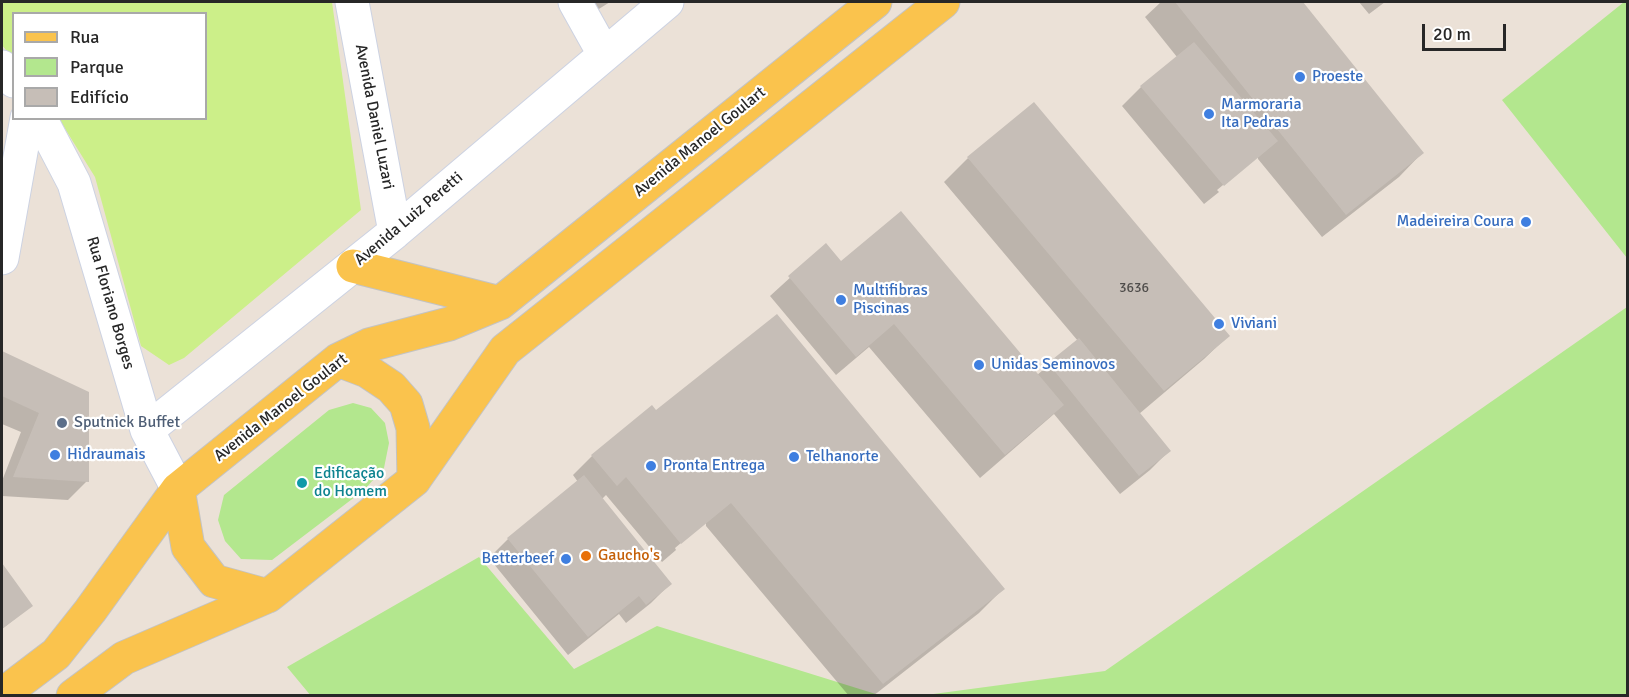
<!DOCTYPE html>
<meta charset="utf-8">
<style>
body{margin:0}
#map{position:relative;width:1629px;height:697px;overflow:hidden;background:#ebe1d7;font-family:Signika,sans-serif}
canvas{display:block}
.frame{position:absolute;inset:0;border:3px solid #272727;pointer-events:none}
.legend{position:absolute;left:12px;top:12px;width:195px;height:108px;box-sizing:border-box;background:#fff;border:2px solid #a9a9a9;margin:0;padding:8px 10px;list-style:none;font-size:18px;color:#272727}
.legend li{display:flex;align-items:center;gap:12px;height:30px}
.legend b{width:30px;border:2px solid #a9a9a9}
.scale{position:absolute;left:1422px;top:24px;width:84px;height:27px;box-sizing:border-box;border:3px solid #272727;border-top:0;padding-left:8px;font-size:18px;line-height:21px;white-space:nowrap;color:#272727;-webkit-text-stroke:4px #fff;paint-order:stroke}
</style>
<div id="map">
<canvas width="1629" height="697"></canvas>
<div class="frame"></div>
<ul class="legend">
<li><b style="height:8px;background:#fac34d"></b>Rua</li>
<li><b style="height:16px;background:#b3e78e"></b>Parque</li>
<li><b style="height:16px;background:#c6beb7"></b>Edifício</li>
</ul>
<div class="scale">20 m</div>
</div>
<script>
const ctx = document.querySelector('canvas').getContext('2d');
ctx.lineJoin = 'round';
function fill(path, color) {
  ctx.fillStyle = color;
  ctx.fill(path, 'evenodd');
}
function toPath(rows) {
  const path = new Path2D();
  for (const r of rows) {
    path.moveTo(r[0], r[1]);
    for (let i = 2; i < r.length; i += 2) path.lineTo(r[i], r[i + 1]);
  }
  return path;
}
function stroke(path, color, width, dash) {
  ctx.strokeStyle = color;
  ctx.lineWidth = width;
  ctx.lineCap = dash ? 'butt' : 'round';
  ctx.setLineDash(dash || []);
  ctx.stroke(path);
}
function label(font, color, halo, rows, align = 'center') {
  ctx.font = font + ' Signika,sans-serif';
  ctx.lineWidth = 4.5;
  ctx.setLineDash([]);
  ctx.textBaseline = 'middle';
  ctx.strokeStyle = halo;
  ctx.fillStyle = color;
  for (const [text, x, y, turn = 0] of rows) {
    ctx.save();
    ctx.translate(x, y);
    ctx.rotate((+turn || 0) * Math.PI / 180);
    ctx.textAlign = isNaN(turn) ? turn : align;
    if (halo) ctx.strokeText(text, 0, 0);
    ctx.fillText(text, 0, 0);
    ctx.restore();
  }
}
const green = toPath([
 [1624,2,1628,2,1627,258,1502,100],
 [1627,307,1627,695,926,695,1105,671],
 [353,403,371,408,385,423,389,443,384,468,364,490,272,560,241,559,225,541,218,520,224,495,329,410],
 [479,557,574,669,657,626,879,695,311,696,287,667]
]);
const pitch = toPath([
 [2,2,332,2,361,210,184,358,169,365,141,346,95,177,59,119,206,118,206,14,14,14,13,59,2,45]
]);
const shadow = toPath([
 [572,2,610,2,578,22],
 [1161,2,1301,2,1422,153,1399,177,1322,237,1258,159,1258,156,1217,190,1219,192,1204,204,1122,106,1141,87,1177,57,1145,17],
 [1359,2,1385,2,1369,14],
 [968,158,1228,336,1204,359,1139,414,1169,451,1150,470,1120,494,1054,414,980,478,869,347,836,375,770,296,826,245,841,263,1037,375,1078,341,944,182],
 [2,352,88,393,87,481,68,500,2,496,2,481,21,432,2,424],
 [652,407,656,412,1003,589,979,613,873,696,849,696,706,526,706,522,675,548,676,550,662,562,606,495,602,499,670,584,651,603,626,623,619,614,568,655,489,558,508,539,578,482,573,475,592,456],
 [2,566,31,606,2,629]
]);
const building = toPath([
 [1175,2,1303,2,1424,153,1346,215],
 [1194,42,1278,141,1224,186,1140,86],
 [1034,102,1230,336,1164,391,967,157],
 [901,211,1064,405,1005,455,894,324,856,357,788,276,826,243,841,261],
 [777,314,1005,589,883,684,731,503,681,544,626,477,617,486,591,455,652,405,656,410],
 [1079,338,1171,451,1139,476,1048,363],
 [2,351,89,392,89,482,13,477,39,413,2,396],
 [584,475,672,584,646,605,639,596,588,637,507,538],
 [2,563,33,606,2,629]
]);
const minor = toPath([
 [352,2,395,232],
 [575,2,604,54],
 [2,67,14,81],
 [40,118,74,183,147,430,178,489],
 [2,258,27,118],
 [147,430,395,232,667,2]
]);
const major = toPath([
 [353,266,500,303],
 [338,360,367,371,391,387,406,404,413,428,414,480],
 [178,489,188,547,214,581,268,596],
 [2,695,56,654,90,611,178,489,338,360,369,345,449,324,500,303,875,2],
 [73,696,124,658,268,596,414,480,505,350,943,2]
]);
const markers = [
 [1300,77,6,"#3f7fe0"],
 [1209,114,6,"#3f7fe0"],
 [1526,222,6,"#3f7fe0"],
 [841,300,6,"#3f7fe0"],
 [1219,324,6,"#3f7fe0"],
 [979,365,6,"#3f7fe0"],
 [62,423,6,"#5c6f8a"],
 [55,455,6,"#3f7fe0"],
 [794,457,6,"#3f7fe0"],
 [651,466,6,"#3f7fe0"],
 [302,483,6,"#0f9aa8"],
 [586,556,6,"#e8710a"],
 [566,559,6,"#3f7fe0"]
];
const numberNames = [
 ["3636",1134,288]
];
const shopNames = [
 ["Proeste",1312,77],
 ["Marmoraria",1221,105],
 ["Ita Pedras",1221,123],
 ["Madeireira Coura",1514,222,"right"],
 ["Multifibras",853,291],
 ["Piscinas",853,309],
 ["Viviani",1231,324],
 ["Unidas Seminovos",991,365],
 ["Hidraumais",67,455],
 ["Telhanorte",806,457],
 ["Pronta Entrega",663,466],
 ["Betterbeef",554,559,"right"]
];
const streetNames = [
 ["Avenida Daniel Luzari",374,117,79],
 ["Avenida Manoel Goulart",700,142,-39],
 ["Avenida Luiz Peretti",409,219,-40],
 ["Rua Floriano Borges",110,303,74],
 ["Avenida Manoel Goulart",281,408,-38]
];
const serviceNames = [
 ["Sputnick Buffet",74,423]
];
const cultureNames = [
 ["Edificação",314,474],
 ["do Homem",314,492]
];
const foodNames = [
 ["Gaucho's",598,556]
];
fill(green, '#b3e78e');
fill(pitch, '#ccef89');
fill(shadow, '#0003');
fill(building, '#c6beb7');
stroke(minor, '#ccd2e2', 35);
stroke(major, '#c3c3c3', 35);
stroke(minor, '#fff', 33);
stroke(major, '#fac34d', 33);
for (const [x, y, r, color] of markers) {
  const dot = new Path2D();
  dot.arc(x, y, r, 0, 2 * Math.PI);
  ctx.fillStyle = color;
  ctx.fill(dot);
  stroke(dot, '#fff', 2);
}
label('14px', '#4f4d4b', null, numberNames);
label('16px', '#366cbe', '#fff', shopNames, 'left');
label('16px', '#272727', '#fff', streetNames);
label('16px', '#4e5e75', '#fff', serviceNames, 'left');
label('16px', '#0d838f', '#fff', cultureNames, 'left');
label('16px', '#c56008', '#fff', foodNames, 'left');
</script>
